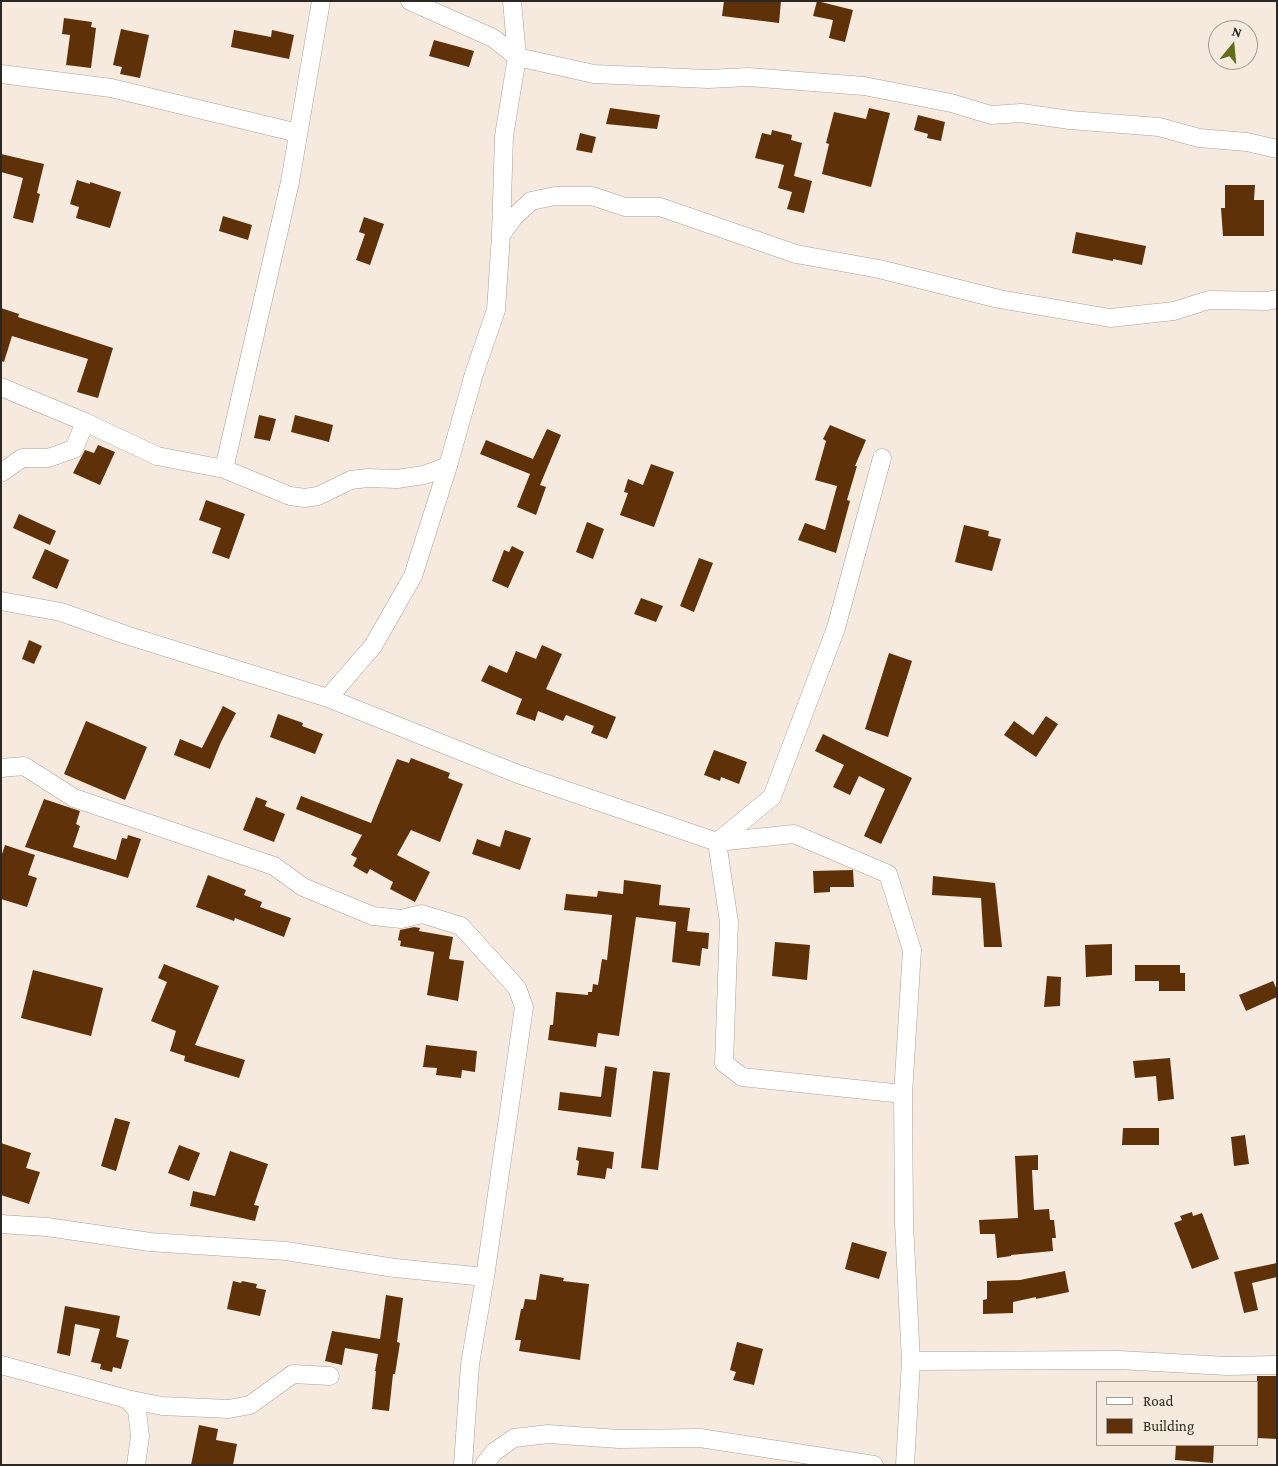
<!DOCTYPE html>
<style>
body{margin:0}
#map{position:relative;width:1278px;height:1466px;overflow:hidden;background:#f6eadf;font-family:"Crimson Pro",serif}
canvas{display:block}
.frame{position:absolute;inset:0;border:2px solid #2b2723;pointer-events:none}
.legend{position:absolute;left:1096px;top:1381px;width:162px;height:65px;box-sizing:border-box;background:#f6eadf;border:1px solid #a59c94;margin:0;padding:6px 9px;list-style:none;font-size:15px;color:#2b2723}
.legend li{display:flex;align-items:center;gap:10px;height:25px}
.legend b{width:25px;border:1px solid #a59c94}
.north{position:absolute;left:1208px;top:20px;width:50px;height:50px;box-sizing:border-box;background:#f6eadf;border:1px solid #a59c94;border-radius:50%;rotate:17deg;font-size:14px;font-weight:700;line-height:20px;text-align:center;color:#2b2723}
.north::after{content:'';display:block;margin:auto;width:18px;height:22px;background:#5e6e1a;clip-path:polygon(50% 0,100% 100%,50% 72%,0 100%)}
</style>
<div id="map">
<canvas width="1278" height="1466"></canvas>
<div class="frame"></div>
<ul class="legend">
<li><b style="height:6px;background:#fff"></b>Road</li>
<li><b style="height:14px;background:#5f3109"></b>Building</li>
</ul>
<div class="north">N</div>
</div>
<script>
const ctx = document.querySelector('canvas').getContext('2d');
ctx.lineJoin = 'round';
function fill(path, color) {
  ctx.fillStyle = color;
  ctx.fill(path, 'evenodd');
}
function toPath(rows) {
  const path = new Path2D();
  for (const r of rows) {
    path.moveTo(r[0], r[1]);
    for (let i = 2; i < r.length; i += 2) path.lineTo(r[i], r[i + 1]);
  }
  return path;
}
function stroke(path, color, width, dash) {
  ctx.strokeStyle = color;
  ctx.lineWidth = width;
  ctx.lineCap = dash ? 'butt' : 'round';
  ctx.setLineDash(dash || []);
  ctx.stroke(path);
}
const building = toPath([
 [724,1,781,1,779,23,722,16],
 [817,1,853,10,845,42,829,38,833,20,813,16],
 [64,18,92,22,91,27,96,28,91,68,66,65,70,35,62,34],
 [121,29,149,35,140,78,120,74,122,67,113,65],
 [234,30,271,37,272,30,294,35,289,59,231,47],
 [434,40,474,51,469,67,429,56],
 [610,108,660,115,657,129,606,124],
 [869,108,890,113,871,187,822,174,829,144,826,143,834,112,866,119],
 [918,115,945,122,941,141,927,138,928,134,914,130],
 [772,130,792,135,791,140,802,143,794,176,812,181,804,213,787,209,792,192,778,188,784,165,755,158,762,133,771,135],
 [580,133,596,137,592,153,576,150],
 [1,154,44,164,37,193,40,194,33,223,13,218,23,178,1,172],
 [77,180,90,184,90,182,121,192,110,228,76,218,79,207,70,204],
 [1225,185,1255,185,1254,200,1264,200,1264,236,1223,236,1221,208,1225,208],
 [223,216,252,225,248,240,219,231],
 [364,217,384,224,370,265,356,260,365,234,359,232],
 [1076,232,1146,246,1142,265,1113,259,1113,261,1072,253],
 [1,308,19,314,18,317,113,348,98,398,77,392,88,359,12,336,4,362,1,361],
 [259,415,276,419,270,441,254,438],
 [295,415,333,425,329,442,291,432],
 [830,425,866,440,855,466,857,466,847,500,850,501,836,553,798,540,805,523,825,530,837,486,815,480,826,441,823,439],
 [547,429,561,435,540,485,546,487,536,515,517,507,530,474,480,454,486,440,533,459],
 [98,445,115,452,100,485,73,473,85,450,94,453],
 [651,464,674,472,654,527,620,515,628,493,624,492,628,479,643,485],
 [206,500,245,514,229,559,212,553,221,528,199,520],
 [19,514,56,531,50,545,13,528],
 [587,522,604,529,593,559,576,552],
 [964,525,989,531,988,536,1001,539,992,571,955,562],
 [512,546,524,552,508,588,492,581,504,550,509,552],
 [45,549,69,560,57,589,32,578],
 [699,558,713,563,694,612,680,606],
 [641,598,663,606,656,622,634,614],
 [29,640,42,646,34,664,22,659],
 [542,645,562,654,546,689,616,717,607,739,591,733,594,726,566,715,563,721,538,711,535,721,516,714,522,699,481,681,489,665,507,673,516,651,536,659],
 [889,653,912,661,888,737,865,729],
 [223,706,236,713,221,742,210,769,174,755,180,739,202,748],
 [278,714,303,723,302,726,323,734,315,754,270,737],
 [1046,716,1058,724,1036,757,1004,735,1014,721,1033,735],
 [86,721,147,747,125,800,64,774],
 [823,734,912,778,881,844,864,836,885,789,859,776,850,795,833,787,844,765,815,751],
 [714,750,747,762,739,784,721,777,720,781,704,775],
 [411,758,450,773,448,778,463,784,440,842,411,830,397,855,430,872,415,902,390,889,393,882,370,869,367,874,353,866,357,858,351,855,362,835,296,809,301,796,371,823,397,759,409,763],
 [256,797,267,801,265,806,285,814,274,842,243,830],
 [44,799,80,811,76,824,80,826,73,847,116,860,122,838,127,839,128,835,141,839,128,878,25,847],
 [505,830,531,838,520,870,472,854,477,839,500,847],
 [5,845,35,855,28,875,37,878,27,907,1,899,1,857],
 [813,871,853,870,854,887,830,887,830,892,814,893],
 [208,875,246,890,244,895,262,902,260,907,291,918,284,937,235,918,234,921,196,907],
 [933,876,995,883,1002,947,984,947,981,898,932,895],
 [624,880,661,885,659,905,690,908,687,931,709,933,708,949,702,948,700,966,672,962,676,922,636,917,619,1036,598,1033,596,1047,548,1040,550,1025,553,1025,556,992,588,995,588,992,592,992,593,984,598,985,602,959,607,960,612,915,564,910,566,894,597,897,598,891,623,894],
 [414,927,420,928,419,931,453,937,449,959,464,961,458,1001,427,995,434,952,400,946,401,941,398,940,400,930],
 [775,942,810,945,807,980,772,976],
 [1112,944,1112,975,1086,977,1085,945],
 [164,964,219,986,195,1045,245,1060,239,1078,184,1061,185,1056,170,1051,176,1031,151,1021,167,982,158,978],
 [1135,965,1180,965,1180,973,1185,973,1185,991,1159,991,1159,981,1135,981],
 [33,970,103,988,91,1036,21,1018],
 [1047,976,1061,977,1060,1006,1044,1007],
 [1273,981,1277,990,1277,997,1246,1011,1239,995],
 [426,1045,477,1051,475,1072,462,1070,461,1078,436,1075,437,1068,423,1067],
 [1170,1058,1174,1099,1158,1101,1156,1076,1135,1078,1133,1061],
 [605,1066,617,1068,611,1117,558,1110,560,1092,601,1097],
 [653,1071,670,1073,658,1170,641,1168],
 [115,1118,130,1122,116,1171,101,1166],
 [1123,1128,1159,1128,1159,1145,1122,1145],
 [1245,1135,1249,1164,1234,1166,1231,1137],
 [1,1143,31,1153,26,1168,40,1172,29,1204,1,1195],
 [179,1145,200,1153,189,1181,168,1173],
 [578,1147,614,1152,612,1169,607,1168,605,1179,577,1175,579,1161,576,1160],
 [230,1151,268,1164,254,1205,259,1206,255,1221,190,1206,193,1191,215,1196],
 [1038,1155,1038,1170,1032,1170,1034,1210,1049,1209,1050,1220,1054,1220,1056,1238,1052,1238,1053,1251,1011,1255,1011,1256,997,1258,995,1234,980,1234,979,1220,1018,1218,1015,1156],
 [1192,1212,1193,1216,1202,1213,1219,1259,1192,1269,1174,1223,1182,1220,1180,1216],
 [852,1242,887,1252,879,1279,845,1269],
 [1277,1263,1277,1277,1252,1283,1258,1310,1244,1313,1234,1272],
 [1065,1271,1069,1292,1036,1299,1036,1297,1013,1302,1013,1313,983,1314,983,1300,987,1299,987,1281,1020,1280],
 [540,1274,564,1278,563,1281,589,1284,580,1360,519,1351,521,1340,515,1340,521,1309,523,1309,525,1299,536,1300],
 [233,1281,241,1283,242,1281,257,1284,256,1288,266,1290,260,1316,227,1309],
 [386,1295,403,1298,397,1342,400,1343,395,1374,393,1374,389,1411,372,1409,376,1371,375,1371,378,1354,345,1348,342,1365,325,1361,332,1331,380,1339],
 [65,1306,120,1316,116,1337,129,1340,121,1369,113,1367,112,1372,100,1369,101,1364,91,1362,100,1329,75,1324,70,1356,57,1353],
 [737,1342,763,1349,754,1385,733,1380,736,1372,730,1370],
 [1257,1376,1277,1376,1277,1439,1257,1438],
 [199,1425,218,1429,216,1440,237,1444,233,1465,191,1465],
 [1176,1445,1214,1445,1213,1463,1175,1460]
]);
const street = toPath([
 [410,1,493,38,517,57,594,74,708,79,748,77,864,86,951,103,991,115,1021,113,1070,120,1159,127,1199,138,1247,142,1277,149],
 [1,74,111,88,298,133],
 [501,235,514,217,531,201,555,196,592,196,625,207,660,207,796,254,879,269,999,299,1110,318,1174,311,1209,300,1267,301,1277,299],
 [1,387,85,422,157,456,224,469,290,496,305,498,318,496,351,480,367,478,397,479,424,475,448,466],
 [882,458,836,628,772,797,717,842,729,922,724,1063,742,1077,903,1094],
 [224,469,290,182,321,1],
 [1,473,22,458,48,458,74,449,85,422],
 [1,601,61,612,126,635,328,698,518,774,717,842,794,834,888,874,912,950,903,1094,904,1223,911,1361,905,1465],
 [328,698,373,646,413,576,448,466,474,374,496,310,501,235,504,136,517,57,512,1],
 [1,768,24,766,74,798,274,866,303,887,373,916,401,919,422,914,461,926,517,988,524,1007,485,1277,470,1364,463,1465],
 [1,1224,47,1227,150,1242,286,1251,395,1268,485,1277],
 [911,1361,1119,1360,1227,1366,1277,1365],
 [1,1365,127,1399,137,1410,140,1436,136,1465],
 [127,1399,162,1406,229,1409,250,1405,293,1374,330,1376],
 [484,1465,494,1452,514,1438,548,1434,619,1439,700,1438,874,1465]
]);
fill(building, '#5f3109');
stroke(street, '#aba096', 19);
stroke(street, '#fff', 18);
</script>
